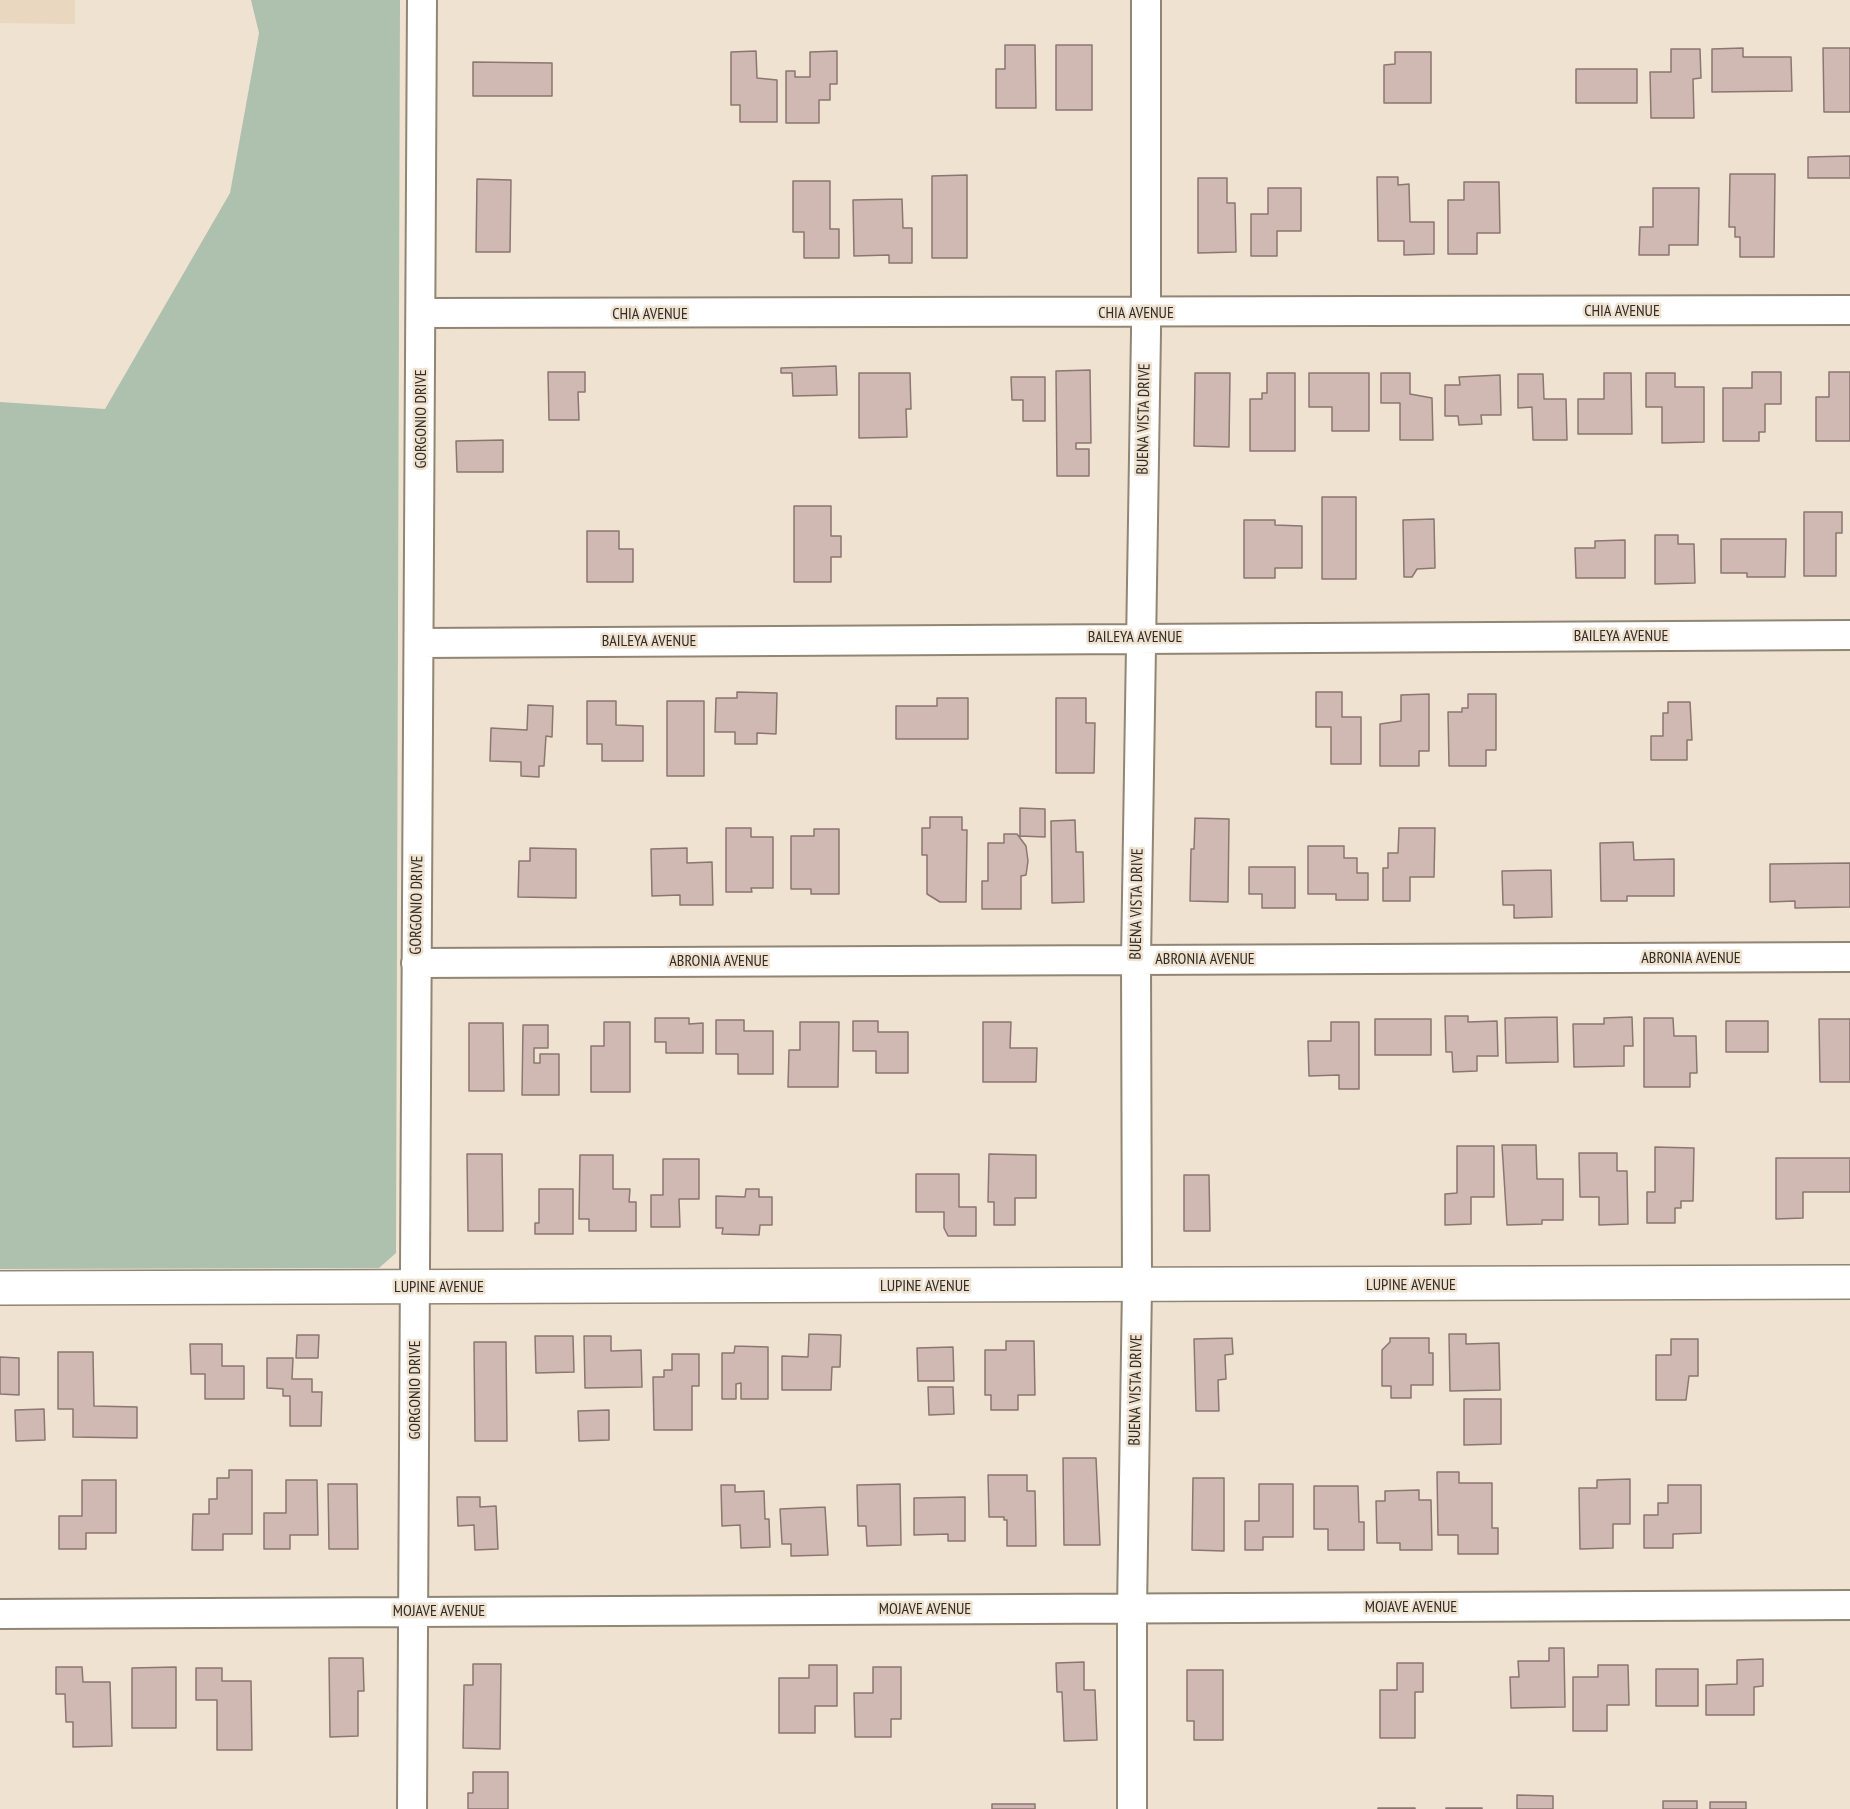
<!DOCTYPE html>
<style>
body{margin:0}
canvas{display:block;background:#efe2d0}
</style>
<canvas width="1850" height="1809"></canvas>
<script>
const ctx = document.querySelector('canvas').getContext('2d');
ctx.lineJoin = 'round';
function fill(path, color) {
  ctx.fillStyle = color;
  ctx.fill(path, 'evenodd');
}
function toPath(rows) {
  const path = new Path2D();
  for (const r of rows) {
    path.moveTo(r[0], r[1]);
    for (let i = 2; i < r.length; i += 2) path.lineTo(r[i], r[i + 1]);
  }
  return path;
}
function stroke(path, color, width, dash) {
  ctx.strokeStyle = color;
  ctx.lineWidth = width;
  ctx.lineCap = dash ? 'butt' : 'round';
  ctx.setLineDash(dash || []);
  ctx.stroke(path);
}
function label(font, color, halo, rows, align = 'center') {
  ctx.font = font + ' "PT Sans Narrow",sans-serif';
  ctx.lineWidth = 5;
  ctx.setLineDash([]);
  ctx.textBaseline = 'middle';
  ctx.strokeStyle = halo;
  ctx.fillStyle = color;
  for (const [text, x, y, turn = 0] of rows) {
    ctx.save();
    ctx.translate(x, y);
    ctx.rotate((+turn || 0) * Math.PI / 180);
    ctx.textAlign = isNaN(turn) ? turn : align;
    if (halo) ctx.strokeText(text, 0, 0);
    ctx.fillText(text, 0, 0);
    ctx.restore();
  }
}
const built = toPath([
 [0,0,75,0,75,24,0,23]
]);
const green = toPath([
 [251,0,400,0,396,1253,379,1268,0,1269,0,402,105,409,230,193,259,33]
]);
const building = toPath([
 [1005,45,1035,45,1036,108,996,108,996,69,1005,69,1005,45],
 [1056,45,1092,45,1092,110,1056,110,1056,45],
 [1743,48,1743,57,1791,57,1792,91,1712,92,1712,49,1743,48],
 [1823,48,1850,48,1850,112,1824,112,1823,48],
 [1671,49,1700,49,1701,78,1693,79,1694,118,1651,118,1650,72,1671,72,1671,49],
 [756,51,757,78,777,80,777,122,740,122,740,105,731,105,731,52,756,51],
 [837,51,837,84,830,84,830,100,819,100,819,123,786,123,786,71,795,71,795,77,810,77,810,52,837,51],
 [1395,52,1431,52,1431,103,1384,103,1384,65,1395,64,1395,52],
 [473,62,552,63,552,96,473,96,473,62],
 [1576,69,1637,69,1637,103,1576,103,1576,69],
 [1850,156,1850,178,1808,178,1808,157,1850,156],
 [1730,174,1775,174,1774,257,1740,257,1740,237,1735,237,1735,227,1729,227,1730,174],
 [967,175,967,258,932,258,932,176,967,175],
 [1377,177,1398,177,1398,185,1409,184,1410,222,1434,222,1434,254,1404,255,1404,241,1378,241,1377,177],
 [1198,178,1227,178,1227,203,1235,203,1236,252,1198,253,1198,178],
 [477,179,511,180,510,252,476,252,477,179],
 [793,181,830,181,830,229,839,229,839,258,804,258,804,232,793,232,793,181],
 [1464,182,1499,182,1500,233,1477,233,1477,254,1448,254,1448,200,1464,200,1464,182],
 [1268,188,1301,188,1301,231,1277,231,1277,256,1251,256,1251,214,1268,214,1268,188],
 [1653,188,1699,188,1698,245,1669,245,1669,255,1639,255,1640,227,1653,227,1653,188],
 [902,199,903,228,912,228,912,263,889,263,889,255,854,256,853,200,902,199],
 [836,366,837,395,793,396,792,373,781,373,781,368,836,366],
 [1090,370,1091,443,1076,443,1076,449,1089,449,1089,476,1057,476,1056,371,1090,370],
 [548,372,585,372,585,392,578,392,579,420,549,420,548,372],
 [1752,372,1781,372,1781,404,1765,404,1765,432,1759,432,1759,441,1723,441,1723,388,1752,388,1752,372],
 [1829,372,1850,372,1850,441,1816,441,1816,397,1829,397,1829,372],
 [859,373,910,373,911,409,906,409,907,437,859,438,859,373],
 [1195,373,1230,373,1229,447,1194,446,1195,373],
 [1267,373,1295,373,1295,451,1250,451,1250,399,1262,399,1262,393,1267,393,1267,373],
 [1309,373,1369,373,1369,431,1332,431,1332,407,1309,407,1309,373],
 [1381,373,1410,373,1410,394,1432,398,1433,440,1400,440,1400,403,1381,403,1381,373],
 [1604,373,1631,373,1632,434,1578,434,1578,399,1604,399,1604,373],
 [1646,373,1675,373,1675,387,1704,387,1704,442,1662,443,1662,407,1646,407,1646,373],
 [1518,374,1543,374,1544,399,1566,399,1567,440,1533,440,1532,407,1518,408,1518,374],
 [1500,375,1501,415,1481,415,1482,424,1459,425,1458,416,1445,416,1445,385,1460,385,1459,377,1500,375],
 [1011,377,1045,377,1045,421,1023,421,1023,400,1012,400,1011,377],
 [503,440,503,472,457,472,456,441,503,440],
 [1322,497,1356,497,1356,579,1322,579,1322,497],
 [794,506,831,506,831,536,841,536,841,557,831,557,831,582,794,582,794,506],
 [1804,512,1842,512,1842,533,1836,533,1836,576,1804,576,1804,512],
 [1434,519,1435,568,1417,569,1412,577,1404,577,1403,520,1434,519],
 [1244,520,1275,520,1275,525,1302,526,1302,568,1275,568,1275,578,1244,578,1244,520],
 [587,531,619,531,619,549,633,549,633,582,587,582,587,531],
 [1655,535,1678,535,1678,544,1694,544,1695,583,1655,584,1655,535],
 [1721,539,1786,539,1785,577,1747,577,1747,573,1721,573,1721,539],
 [1625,540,1625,578,1576,578,1575,548,1595,548,1595,541,1625,540],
 [737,692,777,693,776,734,757,733,757,744,735,744,735,732,715,732,716,698,737,698,737,692],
 [1316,692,1342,692,1342,717,1361,717,1361,764,1331,764,1331,727,1316,727,1316,692],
 [1429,694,1429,751,1419,751,1419,766,1380,766,1380,724,1401,721,1401,695,1429,694],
 [1468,694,1496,694,1496,750,1486,750,1486,766,1449,766,1448,712,1462,712,1462,708,1468,708,1468,694],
 [937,698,968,698,968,739,896,739,896,706,937,706,937,698],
 [1056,698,1086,698,1086,723,1095,723,1094,773,1056,773,1056,698],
 [587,701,616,701,616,725,643,726,643,761,602,761,602,744,587,744,587,701],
 [667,701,704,701,704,776,667,776,667,701],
 [1668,702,1690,702,1692,740,1687,740,1687,760,1651,760,1651,736,1663,736,1663,713,1668,713,1668,702],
 [528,705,553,706,552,737,546,736,544,766,539,766,539,777,521,776,521,762,490,761,491,728,527,730,528,705],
 [1020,808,1045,809,1045,837,1020,836,1020,808],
 [930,817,962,817,962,830,967,830,966,902,940,902,927,894,927,855,922,855,922,828,930,828,930,817],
 [1195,818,1229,819,1228,902,1190,901,1191,849,1194,849,1195,818],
 [1075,820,1076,852,1083,852,1084,902,1052,903,1051,821,1075,820],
 [726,828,751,828,751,837,773,837,773,888,751,888,752,892,726,892,726,828],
 [1399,828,1435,828,1434,877,1410,877,1410,901,1383,901,1383,868,1388,868,1388,853,1398,853,1399,828],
 [814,829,839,829,839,894,811,894,811,889,791,889,791,836,814,836,814,829],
 [1004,834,1017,834,1026,846,1028,861,1026,875,1021,876,1021,909,982,909,982,881,988,881,988,843,1004,843,1004,834],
 [1633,842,1634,860,1674,859,1674,896,1627,896,1627,901,1601,901,1600,843,1633,842],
 [1308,846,1344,846,1344,858,1357,858,1357,873,1368,873,1368,900,1336,900,1336,894,1308,894,1308,846],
 [530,848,576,849,576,898,518,897,519,861,530,861,530,848],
 [687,848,687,863,712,862,713,905,680,905,680,895,652,896,651,849,687,848],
 [1850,863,1850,907,1795,908,1795,901,1770,902,1770,864,1850,863],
 [1249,867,1295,867,1295,908,1262,908,1262,894,1249,894,1249,867],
 [1551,870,1552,917,1514,918,1514,905,1503,905,1502,871,1551,870],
 [1445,1016,1468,1016,1468,1022,1497,1021,1498,1056,1477,1056,1477,1071,1453,1072,1452,1052,1446,1052,1445,1016],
 [1557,1017,1558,1062,1506,1063,1505,1018,1557,1017],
 [1632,1017,1633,1046,1624,1046,1624,1066,1574,1067,1573,1024,1604,1024,1604,1018,1632,1017],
 [655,1018,689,1018,689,1024,703,1023,703,1053,666,1053,666,1042,655,1042,655,1018],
 [1644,1018,1673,1018,1674,1036,1696,1036,1697,1073,1690,1073,1690,1087,1644,1087,1644,1018],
 [1375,1019,1431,1019,1431,1055,1375,1055,1375,1019],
 [1819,1019,1850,1019,1850,1082,1820,1082,1819,1019],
 [716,1020,744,1020,744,1031,773,1031,773,1074,738,1074,738,1054,716,1054,716,1020],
 [853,1021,878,1021,878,1032,908,1032,908,1073,876,1073,876,1051,853,1051,853,1021],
 [1726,1021,1768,1021,1768,1052,1726,1052,1726,1021],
 [604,1022,630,1022,630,1092,591,1092,591,1046,604,1046,604,1022],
 [800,1022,839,1022,838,1087,788,1087,789,1050,800,1050,800,1022],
 [983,1022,1011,1022,1010,1048,1037,1048,1036,1082,983,1082,983,1022],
 [1331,1022,1359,1022,1359,1089,1339,1089,1339,1075,1309,1076,1308,1041,1331,1041,1331,1022],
 [469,1023,503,1023,504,1091,469,1091,469,1023],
 [523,1025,548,1025,548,1048,534,1048,534,1063,540,1063,540,1054,559,1054,559,1095,522,1095,523,1025],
 [1502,1145,1536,1145,1537,1179,1563,1179,1563,1220,1542,1220,1542,1224,1507,1225,1502,1145],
 [1457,1146,1494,1146,1494,1197,1471,1197,1471,1224,1445,1225,1445,1194,1457,1193,1457,1146],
 [1655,1147,1694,1148,1693,1201,1681,1201,1681,1208,1675,1208,1675,1223,1647,1223,1647,1192,1655,1192,1655,1147],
 [1579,1153,1617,1153,1617,1171,1627,1171,1628,1224,1599,1225,1599,1197,1580,1197,1579,1153],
 [467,1154,502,1154,503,1231,468,1231,467,1154],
 [989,1154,1036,1155,1036,1198,1015,1198,1015,1225,994,1225,994,1202,988,1202,989,1154],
 [580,1155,613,1155,613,1189,630,1189,629,1202,636,1202,636,1231,589,1231,589,1219,579,1219,580,1155],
 [1776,1158,1850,1158,1850,1192,1803,1192,1803,1218,1776,1219,1776,1158],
 [663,1159,699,1159,699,1199,679,1199,680,1227,651,1227,651,1195,663,1195,663,1159],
 [916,1174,959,1174,959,1207,976,1207,976,1236,948,1236,944,1228,944,1212,916,1212,916,1174],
 [1184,1175,1209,1175,1210,1231,1184,1231,1184,1175],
 [539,1189,573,1189,573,1234,535,1234,535,1223,539,1223,539,1189],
 [746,1189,759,1189,759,1197,772,1197,772,1225,760,1225,759,1235,722,1234,723,1228,716,1228,716,1196,745,1197,746,1189],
 [809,1334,841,1335,840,1367,832,1367,831,1390,782,1390,782,1356,808,1357,809,1334],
 [1449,1334,1466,1334,1466,1344,1499,1343,1500,1390,1450,1391,1449,1334],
 [297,1335,319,1335,318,1358,296,1358,297,1335],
 [535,1336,573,1336,574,1372,536,1373,535,1336],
 [584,1336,611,1336,611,1351,641,1350,642,1387,585,1388,584,1336],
 [1232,1338,1233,1354,1225,1355,1226,1379,1218,1380,1219,1411,1196,1411,1194,1339,1232,1338],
 [1390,1338,1429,1338,1429,1353,1433,1353,1433,1385,1411,1385,1411,1398,1391,1398,1391,1386,1382,1386,1382,1350,1390,1342,1390,1338],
 [1671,1339,1698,1339,1698,1376,1689,1376,1686,1400,1656,1400,1656,1355,1671,1355,1671,1339],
 [1006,1341,1034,1341,1035,1395,1018,1395,1018,1410,991,1410,991,1395,985,1395,985,1350,1006,1350,1006,1341],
 [474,1342,506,1342,507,1441,475,1441,474,1342],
 [190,1344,222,1344,222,1366,244,1366,244,1399,205,1399,205,1374,191,1374,190,1344],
 [735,1346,768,1347,768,1399,741,1399,741,1383,736,1384,736,1399,722,1399,722,1353,734,1353,735,1346],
 [953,1347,954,1381,918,1381,917,1348,953,1347],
 [58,1352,93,1352,94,1406,137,1407,137,1438,73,1437,73,1409,58,1409,58,1352],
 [672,1354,699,1354,699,1386,692,1386,692,1430,654,1430,653,1377,664,1377,664,1370,672,1370,672,1354],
 [0,1357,19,1358,19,1395,0,1394,0,1357],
 [267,1358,293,1358,292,1379,312,1379,312,1392,322,1392,321,1426,290,1426,290,1396,283,1396,283,1389,267,1388,267,1358],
 [928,1387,953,1387,954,1414,929,1415,928,1387],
 [1464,1399,1501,1399,1501,1444,1464,1445,1464,1399],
 [44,1409,45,1440,16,1441,15,1410,44,1409],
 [609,1410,609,1440,579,1441,578,1411,609,1410],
 [1063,1458,1096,1458,1100,1545,1064,1545,1063,1458],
 [229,1470,252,1470,252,1534,223,1534,223,1550,192,1550,193,1514,209,1514,209,1499,217,1499,217,1478,229,1478,229,1470],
 [1437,1472,1459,1472,1459,1483,1492,1483,1492,1528,1498,1528,1498,1554,1458,1554,1458,1535,1438,1535,1437,1472],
 [988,1475,1027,1475,1027,1491,1035,1491,1036,1546,1007,1546,1007,1520,1004,1520,1004,1517,989,1517,988,1475],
 [1193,1478,1224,1478,1224,1551,1192,1550,1193,1478],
 [1630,1479,1630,1524,1613,1524,1613,1548,1580,1549,1579,1488,1597,1488,1597,1480,1630,1479],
 [82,1480,116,1480,116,1533,86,1533,86,1549,59,1549,59,1516,82,1516,82,1480],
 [286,1480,317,1480,318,1535,290,1535,290,1549,264,1549,264,1513,286,1513,286,1480],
 [328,1484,357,1484,358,1549,329,1549,328,1484],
 [900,1484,901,1545,867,1546,866,1526,858,1526,857,1485,900,1484],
 [1259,1484,1293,1484,1293,1537,1263,1537,1263,1550,1245,1550,1245,1521,1259,1521,1259,1484],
 [721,1485,735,1485,735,1492,764,1491,765,1519,769,1519,770,1547,741,1548,740,1525,722,1526,721,1485],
 [1668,1485,1701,1485,1701,1533,1673,1534,1673,1548,1644,1548,1644,1515,1658,1515,1658,1503,1668,1503,1668,1485],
 [1314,1486,1358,1486,1359,1522,1364,1522,1364,1550,1328,1550,1328,1529,1314,1529,1314,1486],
 [1419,1490,1419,1500,1431,1500,1432,1550,1400,1550,1400,1543,1377,1543,1376,1501,1385,1501,1385,1491,1419,1490],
 [457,1497,480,1497,480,1507,496,1506,498,1549,475,1550,474,1525,458,1526,457,1497],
 [965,1497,965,1541,948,1541,948,1534,914,1535,914,1498,965,1497],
 [825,1507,828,1555,791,1556,791,1544,782,1544,780,1509,825,1507],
 [1549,1648,1564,1648,1565,1707,1511,1708,1510,1677,1519,1677,1518,1661,1549,1661,1549,1648],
 [329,1658,363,1658,364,1691,358,1691,358,1736,330,1737,329,1658],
 [1763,1659,1763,1686,1754,1687,1754,1715,1706,1715,1706,1685,1737,1684,1737,1660,1763,1659],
 [1084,1662,1084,1690,1095,1690,1097,1740,1064,1741,1062,1692,1057,1692,1056,1663,1084,1662],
 [1397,1663,1423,1663,1423,1692,1415,1692,1415,1738,1380,1738,1380,1690,1397,1690,1397,1663],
 [473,1664,501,1664,500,1749,463,1748,464,1685,473,1685,473,1664],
 [809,1665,837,1665,837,1706,815,1706,815,1733,779,1733,779,1678,809,1678,809,1665],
 [1598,1665,1628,1665,1629,1705,1607,1705,1607,1731,1573,1731,1573,1677,1598,1677,1598,1665],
 [56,1667,82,1667,83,1682,110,1682,112,1746,73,1747,73,1722,66,1722,65,1694,56,1694,56,1667],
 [176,1667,176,1728,132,1728,132,1668,176,1667],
 [873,1667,901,1667,901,1719,891,1719,891,1737,855,1737,854,1693,873,1693,873,1667],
 [196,1668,222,1668,222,1681,251,1681,252,1750,217,1750,217,1700,196,1700,196,1668],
 [1656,1669,1698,1669,1698,1706,1656,1706,1656,1669],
 [1187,1670,1223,1670,1223,1740,1194,1740,1194,1721,1187,1721,1187,1670],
 [473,1772,508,1772,508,1809,468,1809,468,1793,473,1793,473,1772],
 [1517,1795,1553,1796,1553,1809,1517,1809,1517,1795],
 [1663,1801,1697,1801,1697,1809,1663,1809,1663,1801],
 [1710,1802,1746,1802,1746,1809,1710,1809,1710,1802],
 [992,1804,1035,1804,1035,1809,992,1809,992,1804],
 [1378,1808,1415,1808,1415,1809,1378,1809,1378,1808],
 [1446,1808,1482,1808,1482,1809,1446,1809,1446,1808]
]);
const minor = toPath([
 [422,313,1850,310],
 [420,643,1850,635],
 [416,963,1850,957],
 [0,1614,1850,1605],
 [412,1809,422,0],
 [1132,1809,1132,1609,1137,1286,1136,959,1146,332,1146,0]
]);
const tertiary = toPath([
 [0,1288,1850,1282]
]);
const streetNames = [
 ["CHIA AVENUE",1622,311],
 ["CHIA AVENUE",1136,313],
 ["CHIA AVENUE",650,314],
 ["GORGONIO DRIVE",421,419,-90],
 ["BUENA VISTA DRIVE",1144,419,-89],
 ["BAILEYA AVENUE",1621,636],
 ["BAILEYA AVENUE",1135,637],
 ["BAILEYA AVENUE",649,641],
 ["BUENA VISTA DRIVE",1137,904,-89],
 ["GORGONIO DRIVE",417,905,-89],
 ["ABRONIA AVENUE",1691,958],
 ["ABRONIA AVENUE",1205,959],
 ["ABRONIA AVENUE",719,961],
 ["LUPINE AVENUE",1411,1285],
 ["LUPINE AVENUE",925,1286],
 ["LUPINE AVENUE",439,1287],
 ["GORGONIO DRIVE",415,1390,-90],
 ["BUENA VISTA DRIVE",1136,1390,-89],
 ["MOJAVE AVENUE",1411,1607],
 ["MOJAVE AVENUE",925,1609],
 ["MOJAVE AVENUE",439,1611]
];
fill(built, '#e9d7bf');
fill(green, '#aec1ae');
fill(building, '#d0b8b3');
stroke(building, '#8c7671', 1.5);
stroke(minor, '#918574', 32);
stroke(tertiary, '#918574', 36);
stroke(minor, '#fff', 28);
stroke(tertiary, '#fff', 33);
label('16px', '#302b24', '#efe2d0', streetNames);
</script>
